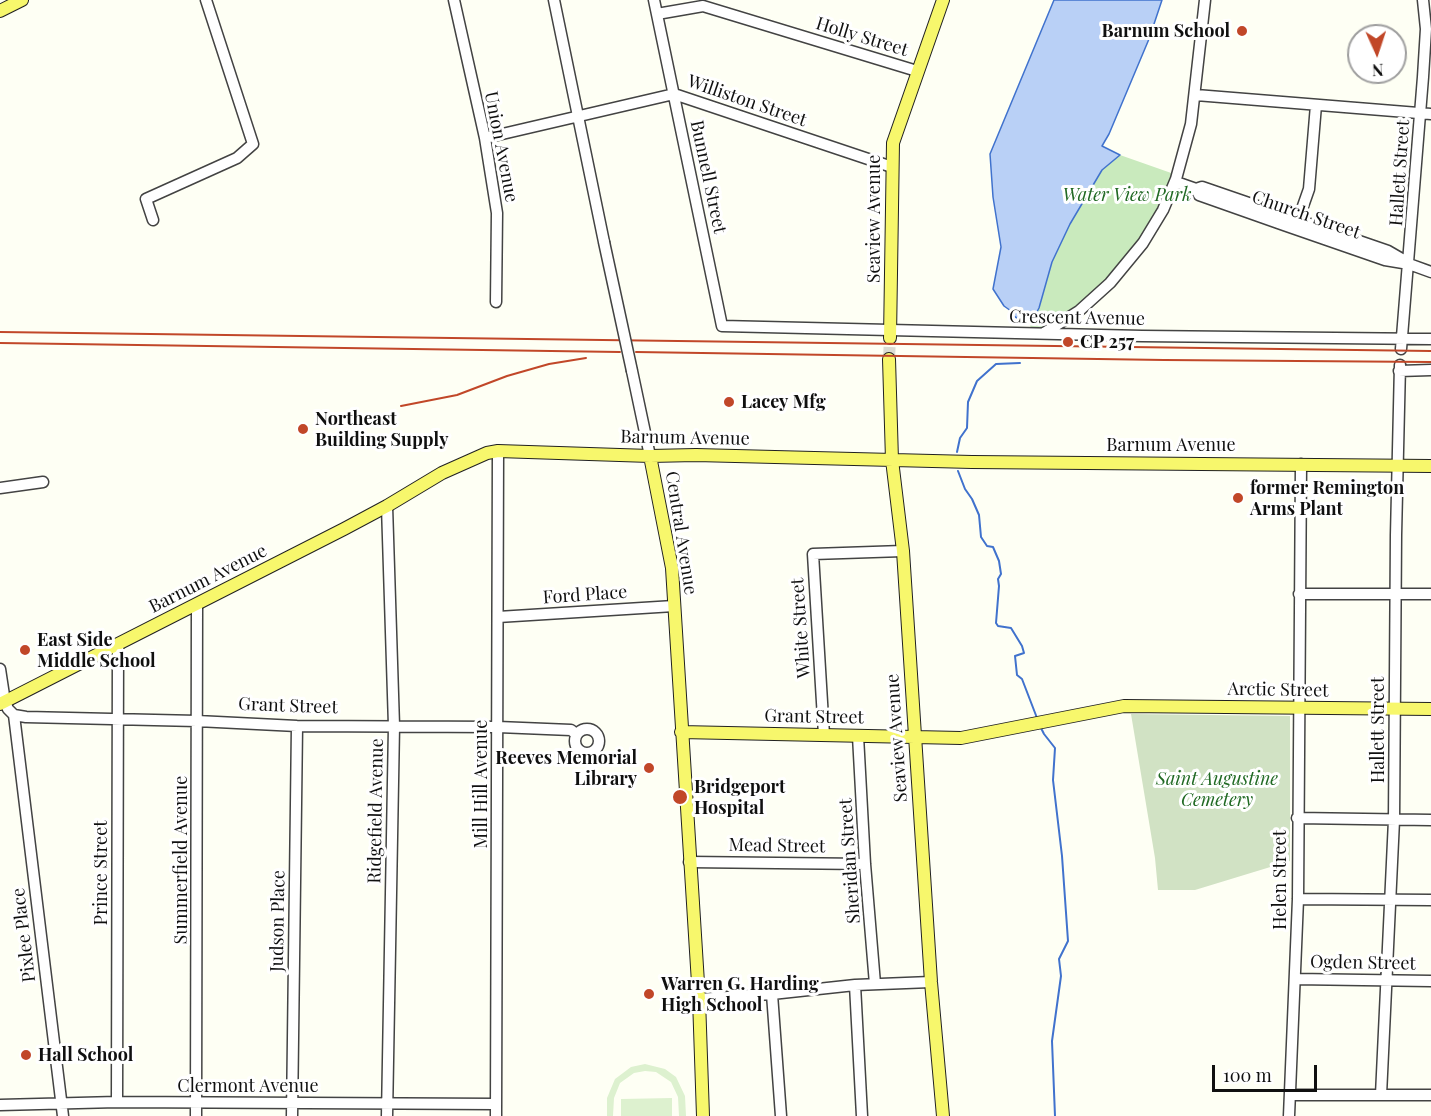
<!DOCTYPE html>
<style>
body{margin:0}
#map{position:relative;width:1431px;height:1116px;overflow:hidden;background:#fefff4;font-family:"Playfair Display",serif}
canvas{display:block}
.north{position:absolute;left:1347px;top:24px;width:60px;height:60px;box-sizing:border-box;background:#fff;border:2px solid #9f9f9f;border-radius:50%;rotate:177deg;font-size:16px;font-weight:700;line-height:24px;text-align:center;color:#101010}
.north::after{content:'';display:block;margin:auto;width:21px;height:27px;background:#c14728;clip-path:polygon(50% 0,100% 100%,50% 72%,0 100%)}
.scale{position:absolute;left:1212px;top:1065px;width:105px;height:27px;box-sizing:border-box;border:3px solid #101010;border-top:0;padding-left:8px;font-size:18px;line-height:21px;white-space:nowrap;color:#101010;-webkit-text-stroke:4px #fff;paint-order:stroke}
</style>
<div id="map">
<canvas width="1431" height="1116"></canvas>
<div class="north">N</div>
<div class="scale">100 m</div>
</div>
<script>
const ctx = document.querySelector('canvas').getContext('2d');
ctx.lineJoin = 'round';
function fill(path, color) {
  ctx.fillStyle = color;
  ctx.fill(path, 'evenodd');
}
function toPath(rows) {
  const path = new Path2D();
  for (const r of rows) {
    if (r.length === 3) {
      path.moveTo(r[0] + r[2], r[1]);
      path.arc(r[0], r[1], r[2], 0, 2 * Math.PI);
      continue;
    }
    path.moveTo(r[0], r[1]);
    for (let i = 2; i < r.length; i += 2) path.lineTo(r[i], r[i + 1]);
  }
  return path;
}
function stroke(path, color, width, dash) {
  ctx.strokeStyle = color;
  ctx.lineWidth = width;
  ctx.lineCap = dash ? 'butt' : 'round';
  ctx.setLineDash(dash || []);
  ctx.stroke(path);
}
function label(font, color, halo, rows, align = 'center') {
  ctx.font = font + ' "Playfair Display",serif';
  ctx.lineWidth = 6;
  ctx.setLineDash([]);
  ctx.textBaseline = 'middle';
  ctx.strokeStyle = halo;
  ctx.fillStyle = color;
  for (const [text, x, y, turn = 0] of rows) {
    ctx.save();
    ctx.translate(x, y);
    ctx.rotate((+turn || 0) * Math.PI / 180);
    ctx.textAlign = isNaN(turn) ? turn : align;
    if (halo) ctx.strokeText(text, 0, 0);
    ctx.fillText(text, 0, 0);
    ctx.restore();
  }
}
const green = toPath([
 [1120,155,1174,174,1161,204,1144,236,1115,272,1071,310,1040,329,1030,329,1031,323,1039,308,1052,262,1070,224,1102,170]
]);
const cemetery = toPath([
 [1131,714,1290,716,1290,861,1195,890,1158,890,1155,858]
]);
const pitch = toPath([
 [645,1064,665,1069,676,1077,685,1096,686,1116,679,1116,678,1097,671,1082,656,1072,645,1071,634,1073,620,1083,614,1098,613,1116,607,1116,607,1098,615,1079,631,1067],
 [672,1098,672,1116,621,1116,621,1099]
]);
const water = toPath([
 [1054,0,1162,0,1149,39,1109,134,1102,146,1120,155,1102,170,1070,224,1052,262,1039,308,1031,323,1022,321,1012,315,1011,311,1004,306,993,289,1001,247,993,197,990,154,1054,0]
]);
const stream = toPath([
 [957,452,960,438,967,428,968,402,977,381,996,364,1020,363],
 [958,471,965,489,972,499,979,515,981,537,987,546,993,547,999,561,1001,574,998,579,999,586,996,623,998,626,1011,628,1022,646,1024,653,1015,656,1017,675,1022,679,1037,718],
 [1040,726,1044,734,1055,748,1053,780,1062,856,1068,941,1059,959,1061,976,1052,1041,1055,1116]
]);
const majorTunnel = toPath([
 [889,359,890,338]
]);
const minor = toPath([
 [454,0,485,138,497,213,496,302],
 [554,0,604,242],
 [654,0,722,326,1142,336,1431,339],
 [657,14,703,6,917,71],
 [1196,95,1431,114],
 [485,138,674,94,892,167],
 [1176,182,1196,189,1202,187,1388,251,1407,262],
 [1196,189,1199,195,1284,225,1385,260,1409,264,1431,272],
 [153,220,146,199,237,158,253,144,206,0],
 [1296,226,1309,189,1316,105],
 [1044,333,1079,311,1110,283,1143,243,1163,210,1176,179,1191,124,1205,0],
 [1401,349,1423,77,1426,29,1423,0],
 [632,371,650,456],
 [1399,371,1431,370],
 [0,488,43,482],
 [387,506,394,726,387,1116],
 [1299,594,1431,594],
 [498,617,674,606],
 [0,669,5,702,8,709,14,715,26,717,197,721,297,726,498,727,571,730,576,734],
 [14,715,63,1116],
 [587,741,12],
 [824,735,813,554,903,551],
 [858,736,865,864,875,984],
 [1297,818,1431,820],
 [689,862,865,864],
 [1298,899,1431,900],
 [1295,979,1431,981],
 [855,985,862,1116],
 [772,994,781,1116],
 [699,999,772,994,855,985,931,982],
 [1290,1095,1431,1095],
 [1381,1095,1394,820,1396,535,1400,365],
 [117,1102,118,645],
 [0,1105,117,1102,496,1104],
 [196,1116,197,605],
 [292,1116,297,726],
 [496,1116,498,451],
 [1289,1116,1298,899,1301,464]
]);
const major = toPath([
 [0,11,22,0],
 [890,338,893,143,943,0],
 [889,359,892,460,903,551,931,982,943,1116],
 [650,456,672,568,699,999,703,1116],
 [0,704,344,529,387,506,442,473,487,453,498,451,650,456,696,455,972,462,1431,466],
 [681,732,961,738,1124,706,1431,709]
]);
const rail = toPath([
 [0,332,1431,351],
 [0,343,620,352],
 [636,352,1164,360,1431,362],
 [401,406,457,395,507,376,549,364,586,358]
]);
const minorBridge = toPath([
 [604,242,632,371]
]);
const markers = [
 [1242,31,6,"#c14728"],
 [1068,342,6,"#c14728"],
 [729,402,6,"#c14728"],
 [303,429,6,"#c14728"],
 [1238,498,6,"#c14728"],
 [25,650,6,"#c14728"],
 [649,768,6,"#c14728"],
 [680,797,8,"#c14728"],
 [649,994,6,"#c14728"],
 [26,1055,6,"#c14728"]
];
const poiNames = [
 ["Barnum School",1230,31,"right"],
 ["CP 257",1080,342],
 ["Lacey Mfg",741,402],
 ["Northeast",315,419],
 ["Building Supply",315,440],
 ["former Remington",1250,488],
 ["Arms Plant",1250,509],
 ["East Side",37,640],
 ["Middle School",37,661],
 ["Reeves Memorial",637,758,"right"],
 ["Library",637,779,"right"],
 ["Bridgeport",694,787],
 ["Hospital",694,808],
 ["Warren G. Harding",661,984],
 ["High School",661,1005],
 ["Hall School",38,1055]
];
const streetNames = [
 ["Holly Street",862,37,17],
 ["Williston Street",747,101,19],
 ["Union Avenue",501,147,79],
 ["Hallett Street",1400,173,-86],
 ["Bunnell Street",708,177,78],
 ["Church Street",1306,215,19],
 ["Seaview Avenue",874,219,-90],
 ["Crescent Avenue",1077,318,1],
 ["Barnum Avenue",685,438,1],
 ["Barnum Avenue",1171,445],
 ["Central Avenue",681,533,81],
 ["Barnum Avenue",208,579,-27],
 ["Ford Place",585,595,-4],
 ["White Street",801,628,-94],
 ["Arctic Street",1278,690,1],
 ["Grant Street",288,706,2],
 ["Grant Street",814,717,1],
 ["Hallett Street",1378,730,-90],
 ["Seaview Avenue",897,738,-94],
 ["Mill Hill Avenue",481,784,-90],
 ["Ridgefield Avenue",376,811,-89],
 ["Mead Street",777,846,1],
 ["Summerfield Avenue",181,860,-90],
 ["Sheridan Street",850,861,-94],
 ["Prince Street",101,873,-90],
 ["Helen Street",1280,880,-90],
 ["Judson Place",278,921,-89],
 ["Pixlee Place",24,935,-97],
 ["Ogden Street",1363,963,1],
 ["Clermont Avenue",248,1086]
];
const parkNames = [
 ["Water View Park",1127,195],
 ["Saint Augustine",1217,779],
 ["Cemetery",1217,800]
];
fill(green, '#c9eabd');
fill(cemetery, '#d1e2c4');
fill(pitch, '#ddf1cf');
fill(water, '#b9d0f6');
stroke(water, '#4072cd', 1.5);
stroke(stream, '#4072cd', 2);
stroke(majorTunnel, '#dadbd2', 12, [12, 6]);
stroke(minor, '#434343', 13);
stroke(major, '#212121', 14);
stroke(minor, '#fff', 10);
stroke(major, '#f7f76c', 12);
stroke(rail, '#c14728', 2);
stroke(minorBridge, '#434343', 13, []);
stroke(minorBridge, '#fff', 10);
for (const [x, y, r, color] of markers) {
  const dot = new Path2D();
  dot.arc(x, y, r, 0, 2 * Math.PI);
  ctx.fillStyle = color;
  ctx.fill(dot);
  stroke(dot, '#fff', 2);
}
label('bold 18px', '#101010', '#fff', poiNames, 'left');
label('18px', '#101010', '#fff', streetNames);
label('italic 18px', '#206923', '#fff', parkNames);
</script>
